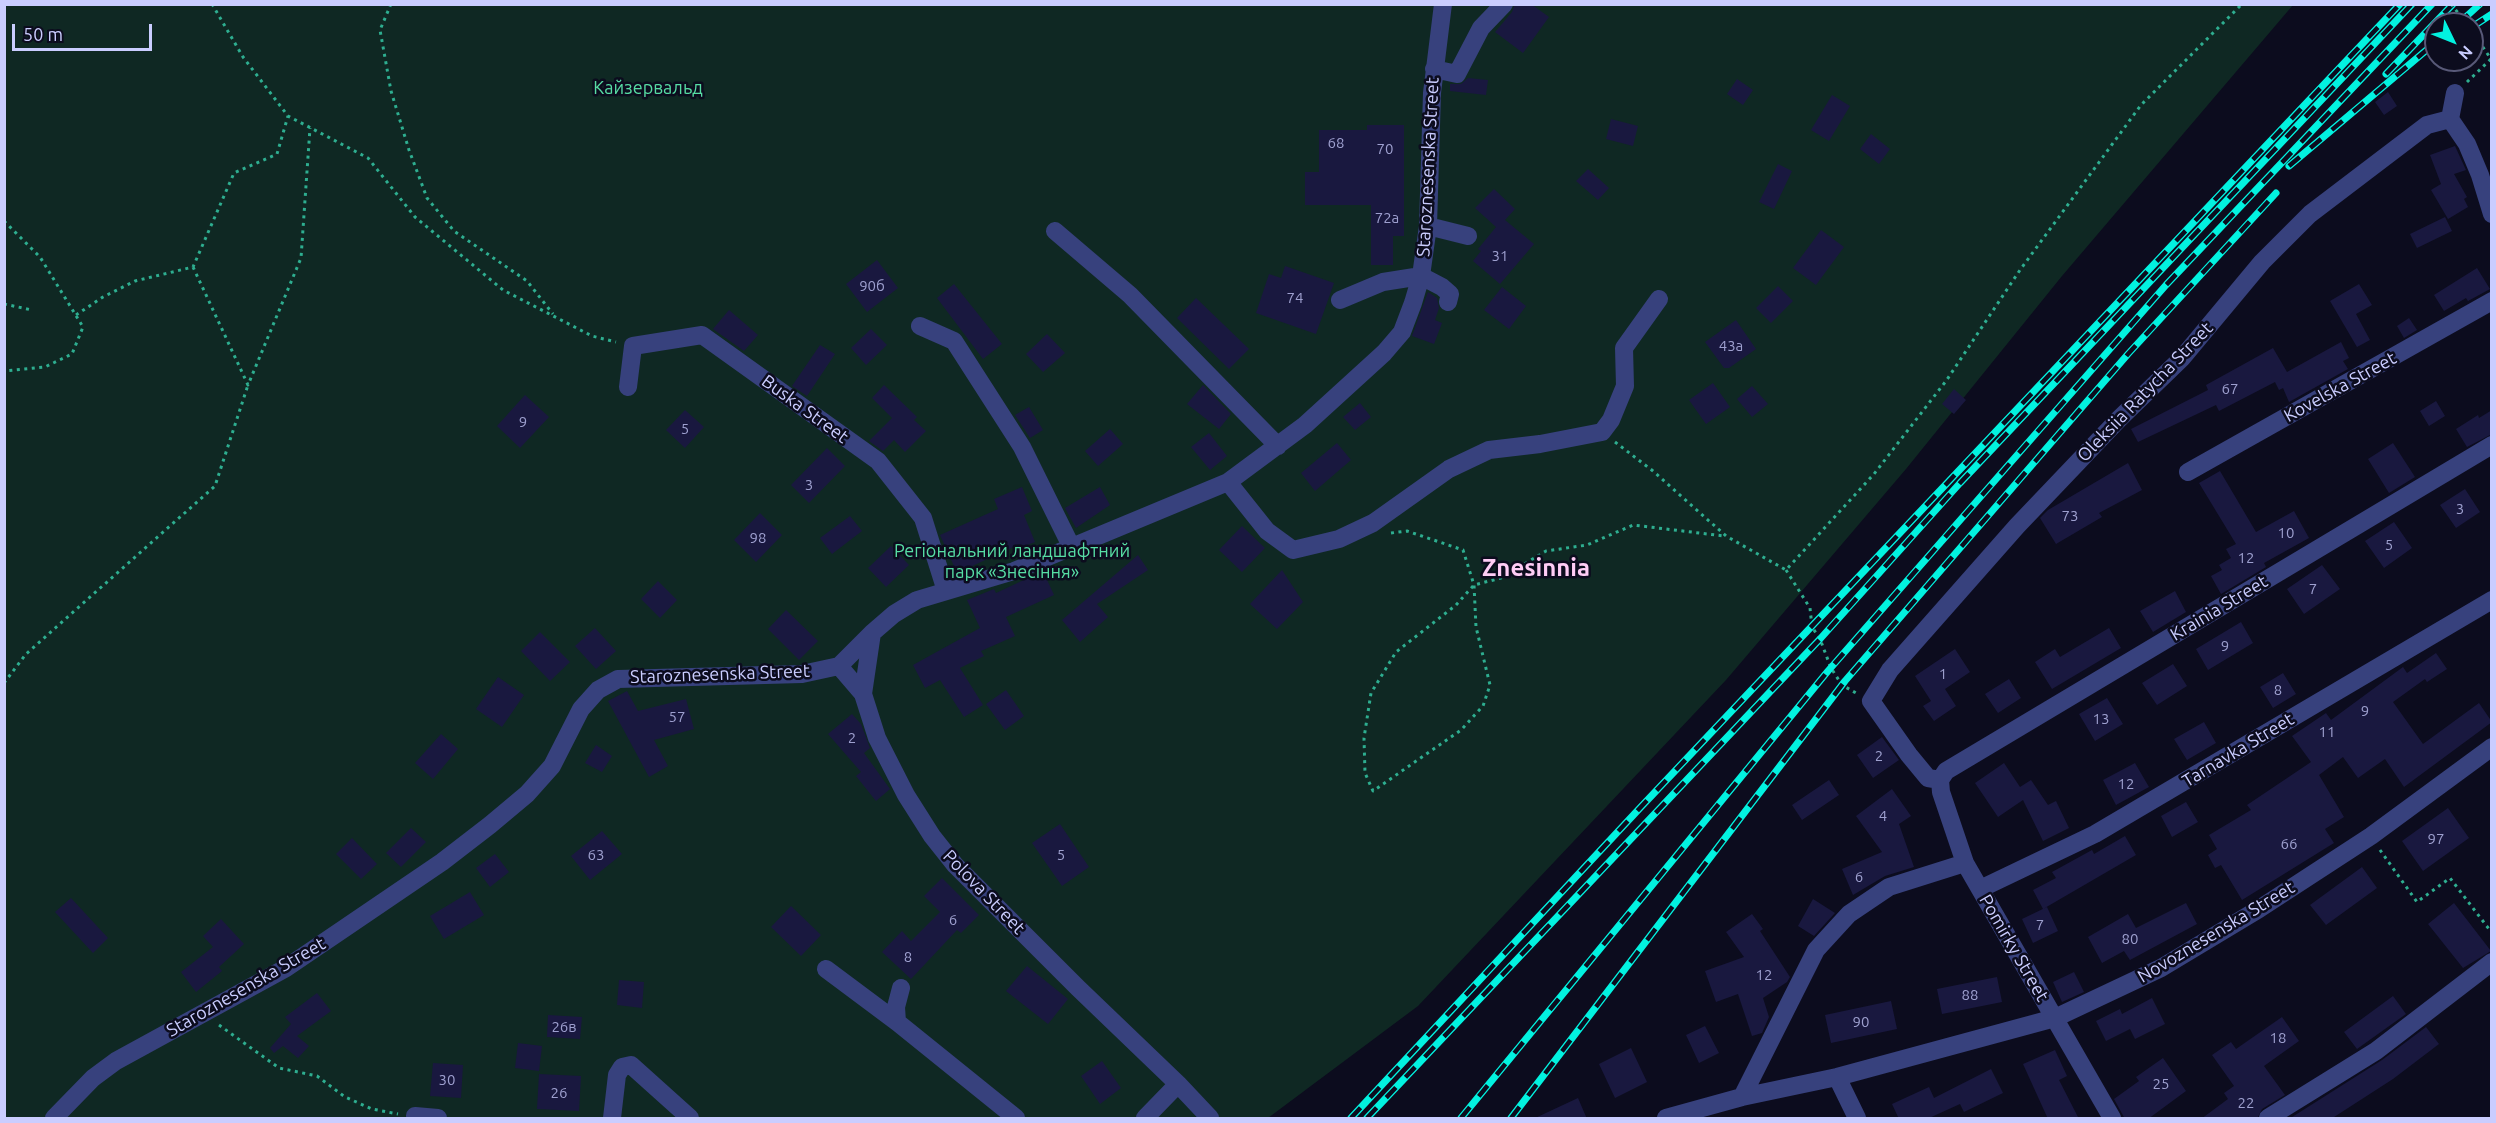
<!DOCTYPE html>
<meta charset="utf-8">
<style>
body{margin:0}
#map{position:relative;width:2496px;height:1123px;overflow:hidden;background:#0c0c1e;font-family:Ubuntu,sans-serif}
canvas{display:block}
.frame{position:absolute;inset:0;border:6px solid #cacdff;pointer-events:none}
.north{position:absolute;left:2424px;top:12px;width:60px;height:60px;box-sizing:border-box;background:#0c0c1e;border:2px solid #585978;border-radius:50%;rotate:133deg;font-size:16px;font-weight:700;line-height:24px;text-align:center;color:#cacdff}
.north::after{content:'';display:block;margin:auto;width:21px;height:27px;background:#02f2e0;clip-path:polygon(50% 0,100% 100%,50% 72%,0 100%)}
.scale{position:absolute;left:12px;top:24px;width:140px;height:27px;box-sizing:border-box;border:3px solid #cacdff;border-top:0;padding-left:8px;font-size:18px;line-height:21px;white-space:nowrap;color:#cacdff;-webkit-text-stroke:4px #0c0c1e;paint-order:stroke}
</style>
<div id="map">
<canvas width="2496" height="1123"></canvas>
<div class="frame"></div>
<div class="north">N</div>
<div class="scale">50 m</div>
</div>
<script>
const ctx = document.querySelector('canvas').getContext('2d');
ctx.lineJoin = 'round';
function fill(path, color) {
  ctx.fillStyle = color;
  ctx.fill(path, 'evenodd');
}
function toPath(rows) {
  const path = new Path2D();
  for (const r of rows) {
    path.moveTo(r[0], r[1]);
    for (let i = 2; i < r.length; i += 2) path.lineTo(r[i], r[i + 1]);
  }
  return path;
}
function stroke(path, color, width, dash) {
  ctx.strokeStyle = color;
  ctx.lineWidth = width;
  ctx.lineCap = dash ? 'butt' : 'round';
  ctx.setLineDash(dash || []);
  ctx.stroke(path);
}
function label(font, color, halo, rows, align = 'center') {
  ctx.font = font + ' Ubuntu,sans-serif';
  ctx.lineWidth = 5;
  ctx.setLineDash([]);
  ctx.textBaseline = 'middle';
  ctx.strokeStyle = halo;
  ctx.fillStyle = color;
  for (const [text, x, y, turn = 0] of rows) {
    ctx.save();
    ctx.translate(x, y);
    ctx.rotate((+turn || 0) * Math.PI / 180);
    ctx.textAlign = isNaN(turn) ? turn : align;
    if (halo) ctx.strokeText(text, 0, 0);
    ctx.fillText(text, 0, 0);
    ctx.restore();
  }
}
const green = toPath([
 [5,5,2293,5,2062,276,1906,469,1726,680,1418,1006,1268,1118,5,1118]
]);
const building = toPath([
 [1515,4,1531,4,1549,17,1523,53,1495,32,1512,12],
 [1468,78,1488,80,1486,95,1450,91,1450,84,1461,84],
 [1737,79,1753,90,1743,105,1727,94],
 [2388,92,2397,106,2384,115,2375,102],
 [1832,95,1850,106,1829,141,1811,130],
 [1611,119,1638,126,1633,146,1606,139],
 [1367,125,1404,125,1404,236,1393,236,1393,265,1371,265,1371,205,1305,205,1305,172,1319,172,1319,130,1367,130],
 [1871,134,1890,149,1879,164,1860,149],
 [2455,146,2466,170,2454,174,2467,197,2464,199,2468,207,2448,219,2431,190,2441,184,2430,155],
 [1778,164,1792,171,1774,209,1759,202],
 [1588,169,1609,188,1598,200,1576,181],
 [1494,189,1515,209,1505,220,1534,244,1500,284,1473,261,1481,251,1478,249,1496,227,1475,208],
 [2445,217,2452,231,2417,248,2410,234],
 [1821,230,1844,247,1816,285,1793,268],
 [877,260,898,288,867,312,846,284],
 [1285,266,1334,283,1316,334,1256,313,1269,274,1281,278],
 [2477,268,2490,289,2468,301,2466,298,2444,311,2434,295],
 [954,284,1002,344,983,359,937,298],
 [2359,284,2372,305,2356,314,2370,340,2357,347,2330,301],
 [1778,286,1793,301,1771,323,1756,308],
 [1502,287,1526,306,1509,329,1484,310],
 [1428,292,1437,298,1439,308,1435,320,1442,323,1434,344,1412,336],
 [1196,298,1249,349,1229,369,1177,318],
 [729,310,758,335,744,351,713,329],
 [2409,318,2417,330,2404,338,2397,326],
 [1736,320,1756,349,1729,368,1724,368,1705,342],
 [871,329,887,345,866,365,851,348],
 [1047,334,1065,353,1043,372,1026,354],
 [2341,342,2349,358,2343,361,2348,369,2289,402,2283,388,2279,390,2275,382,2219,411,2216,405,2138,442,2131,429,2208,390,2206,385,2273,348,2287,372],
 [820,345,835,354,807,396,792,386],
 [1713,383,1730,407,1706,424,1689,400],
 [884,385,917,417,914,420,926,431,905,452,894,440,883,451,869,441,892,418,872,398],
 [1203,385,1231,414,1219,429,1187,404],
 [1752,386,1768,404,1752,417,1737,399],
 [1954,389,1966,400,1954,414,1942,404],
 [525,395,549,417,520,448,497,426],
 [2436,401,2445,416,2429,426,2420,411],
 [1360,403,1371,417,1355,430,1343,417],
 [1029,407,1043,430,1030,438,1015,415],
 [685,410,704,427,685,448,666,430],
 [2492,410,2492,434,2467,447,2456,429,2478,415,2479,418],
 [1110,429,1123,444,1098,466,1085,451],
 [1209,433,1227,456,1210,470,1191,447],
 [1337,443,1351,460,1315,491,1301,473],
 [2393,443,2415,477,2389,493,2368,459],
 [827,448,845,466,809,503,791,485],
 [2128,463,2142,490,2099,513,2102,517,2056,544,2040,518,2048,510],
 [2220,471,2256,532,2294,511,2309,538,2264,563,2266,567,2221,594,2211,576,2222,570,2219,565,2231,558,2226,549,2236,544,2199,483],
 [1022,487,1032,511,1024,515,1035,542,1022,547,1020,544,957,573,940,535,998,509,994,499],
 [1100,487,1110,505,1076,528,1065,508],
 [2465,489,2480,512,2456,528,2440,505],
 [760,513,782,535,756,562,734,540],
 [850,516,862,531,832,554,820,538],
 [2394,522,2412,548,2384,568,2365,541],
 [1242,526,1265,548,1242,572,1219,550],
 [891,546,909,565,886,587,868,568],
 [1138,555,1148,570,1097,604,1108,617,1080,642,1062,620],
 [2322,565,2340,589,2304,614,2287,589],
 [1282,570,1303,602,1277,629,1250,604],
 [1043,571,1054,595,1006,617,1015,636,981,651,984,656,960,668,983,705,964,717,940,680,925,688,913,665,980,628,967,600,994,589,996,593],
 [658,581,677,600,660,618,641,599],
 [2175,591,2186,612,2153,632,2140,611],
 [786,610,818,641,799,660,768,629],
 [2241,622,2253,643,2208,670,2196,649],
 [595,628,616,651,596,669,575,646],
 [2109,628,2121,648,2052,689,2035,662,2055,649,2060,657],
 [540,632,570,662,550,681,521,651],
 [1955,649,1970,672,1945,689,1956,706,1934,721,1923,706,1931,701,1915,676],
 [2436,653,2447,669,2427,682,2425,679,2393,702,2423,744,2479,703,2492,722,2404,787,2385,759,2358,778,2343,757,2319,775,2344,817,2325,829,2334,843,2242,900,2221,865,2215,868,2208,855,2217,849,2209,835,2251,810,2247,805,2311,762,2292,736,2326,713,2331,720,2403,667,2407,673],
 [2173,664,2187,686,2157,705,2142,683],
 [2283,673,2296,694,2273,708,2260,687],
 [498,677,524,695,502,727,476,709],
 [2009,679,2021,698,1998,713,1985,694],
 [1006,690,1024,716,1005,730,986,704],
 [627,691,638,711,686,699,694,729,654,740,668,766,649,777,608,701],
 [2107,698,2123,724,2095,741,2079,714],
 [852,714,861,724,870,748,864,753,890,789,876,801,856,776,861,772,828,734],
 [2204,722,2216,743,2187,760,2174,739],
 [441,734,458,749,433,779,415,763],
 [1882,737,1899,760,1873,778,1857,755],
 [596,745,612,756,602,772,585,763],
 [2004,763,2020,787,2031,780,2048,805,2056,801,2069,828,2043,841,2023,800,1998,817,1975,783],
 [2135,763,2149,787,2116,805,2103,780],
 [1829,780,1839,795,1802,820,1792,805],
 [1892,789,1911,816,1899,824,1914,867,1885,876,1853,895,1842,869,1882,852,1856,816],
 [2186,802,2198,822,2172,837,2161,816],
 [2448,808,2469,838,2423,871,2402,841],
 [1060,824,1089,867,1062,886,1032,843],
 [411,828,426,842,401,867,386,853],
 [602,831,622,854,590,880,571,856],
 [2125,836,2136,855,2043,909,2033,890,2056,878,2052,872,2092,850,2094,854],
 [352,838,377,864,361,879,336,854],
 [495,854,509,872,490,887,476,868],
 [2362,867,2377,888,2326,925,2310,905],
 [942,878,979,915,961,933,957,930,911,979,882,952,902,931,911,941,940,912,924,896],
 [470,892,484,915,444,939,430,916],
 [71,898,108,938,93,953,55,912],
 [1813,899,1835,913,1814,936,1798,926],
 [2186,903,2197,924,2130,960,2124,951,2102,963,2088,937,2128,914,2136,928],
 [2454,903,2491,951,2463,968,2428,924],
 [791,906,821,935,801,956,771,927],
 [2047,907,2058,931,2033,943,2022,919],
 [1752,914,1763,929,1760,931,1790,977,1787,982,1763,998,1769,1017,1762,1033,1752,1036,1738,994,1716,1002,1705,971,1744,957,1726,932],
 [221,919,244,944,219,967,222,971,196,992,181,972,213,947,203,936],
 [1027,966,1068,999,1048,1024,1006,991],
 [2074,972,2084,992,2062,1002,2053,982],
 [1997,977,2002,1002,1942,1014,1937,989],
 [619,980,644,982,642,1008,617,1005],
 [317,993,331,1011,297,1036,309,1046,298,1058,283,1046,274,1053,270,1048,291,1024,285,1017],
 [2393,996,2406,1014,2357,1049,2344,1032],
 [2152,998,2165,1024,2135,1039,2130,1029,2106,1041,2096,1021,2120,1009,2122,1014],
 [1891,1001,1897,1029,1831,1043,1825,1015],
 [548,1015,582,1017,580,1039,547,1037],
 [2282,1017,2299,1041,2264,1066,2285,1095,2262,1109,2257,1119,2201,1119,2228,1099,2224,1093,2234,1086,2212,1055,2231,1042,2236,1049],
 [1705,1026,1719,1053,1699,1063,1686,1035],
 [2426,1027,2439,1044,2393,1079,2331,1119,2289,1119,2382,1060],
 [518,1043,542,1046,539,1071,515,1068],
 [1631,1048,1647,1082,1615,1098,1599,1064],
 [2055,1050,2067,1076,2059,1080,2079,1119,2048,1119,2023,1064],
 [2163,1058,2186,1091,2148,1119,2125,1119,2114,1099,2139,1081,2136,1077],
 [1102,1061,1121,1088,1100,1104,1081,1076],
 [433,1063,463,1065,461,1098,430,1096],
 [1991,1069,2003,1093,1964,1112,1960,1104,1927,1119,1899,1119,1892,1104,1929,1087,1934,1098],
 [539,1074,581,1076,579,1111,537,1109],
 [1578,1098,1587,1119,1533,1119]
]);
const path = toPath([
 [212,4,243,57,288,116,368,158,415,217,503,290,592,336,616,342],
 [391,4,380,30,391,91,409,150,427,198,454,231,527,281,553,314],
 [2467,82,2491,59,2472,31],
 [4,221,40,257,83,327,72,354,45,367,4,371],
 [193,267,248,385,301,258,310,128],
 [4,304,32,310],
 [76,315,103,297,135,281,193,267,234,173,277,154,288,116],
 [1615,442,1653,471,1726,536,1786,570,1874,474,1946,381,2020,270,2141,105,2242,4],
 [1391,533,1407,531,1463,550,1474,585,1476,627,1490,685,1483,706,1461,730,1373,791,1365,773,1364,738,1371,693,1396,652,1456,605,1474,585,1501,578,1546,551,1587,545,1633,525,1724,536],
 [1786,570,1810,608,1812,627,1820,639,1831,668,1842,685,1856,693],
 [4,683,26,654,215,486,248,385],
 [2380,850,2417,902,2450,878,2492,933],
 [219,1025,279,1068,317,1076,345,1097,372,1109,398,1114]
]);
const minor = toPath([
 [1434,69,1457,74,1481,28,1504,4],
 [2455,93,2450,119,2467,144,2480,175,2492,214],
 [1428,226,1468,236],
 [1055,231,1130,295,1278,446],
 [1340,300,1383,282,1421,276,1442,287,1450,294,1448,302],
 [920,326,954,341,1022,447,1072,548],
 [628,387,633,346,702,335,878,461,923,518,946,591],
 [2188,472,2492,301],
 [1228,482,1267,531,1293,550,1339,539,1373,523,1449,469,1489,450,1540,444,1602,432,1611,420,1625,386,1624,348,1659,299],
 [839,666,863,694,877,738,906,795,932,836,955,865,1078,988,1178,1084,1210,1118],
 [863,694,872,633],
 [1940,780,1928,778,1909,755,1871,701,1890,670,2017,526,2119,419,2182,358,2262,262,2310,214,2427,125,2450,119],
 [1980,889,2095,834,2492,600],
 [826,969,897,1022,1016,1118],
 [897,1022,896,1007,901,988],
 [1837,1077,1857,1118],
 [1742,1097,1816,950,1849,914,1889,887,1965,863],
 [415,1116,438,1118],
 [54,1118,93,1078,116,1061,286,968,442,862,490,825,527,794,552,766,581,709,598,690,618,679,802,674,839,666,872,633,894,614,917,600,1014,571,1228,482,1305,425,1384,353,1402,332,1413,303,1421,276,1428,226,1432,93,1443,4],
 [612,1118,617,1075,622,1067,631,1065,690,1118],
 [1145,1118,1178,1084],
 [1666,1118,1742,1097,1837,1077,2055,1018,2161,968,2259,909,2371,836,2492,747],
 [2112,1118,1965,863,1941,792,1940,780,1946,771,2492,445],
 [2268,1118,2376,1051,2492,962]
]);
const rail = toPath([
 [2458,24,2480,4],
 [2472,27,2492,14],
 [2386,74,2453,4],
 [2289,166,2436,42],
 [1351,1118,1639,809,2400,4],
 [1367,1118,1820,639,1960,483,2412,4],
 [1461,1118,1828,671,2166,285,2432,4],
 [1511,1118,1845,681,2128,354,2276,193]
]);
const pathBridge = toPath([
 [2451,4,2467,24]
]);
const numberNames = [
 ["68",1336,143],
 ["70",1385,149],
 ["72а",1387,218],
 ["31",1500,256],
 ["90б",872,286],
 ["74",1295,298],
 ["43а",1731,346],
 ["67",2230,389],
 ["9",523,422],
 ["5",685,429],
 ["3",809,485],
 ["3",2460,509],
 ["73",2070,516],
 ["10",2286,533],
 ["98",758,538],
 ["5",2389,545],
 ["12",2246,558],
 ["7",2313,589],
 ["9",2225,646],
 ["1",1943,674],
 ["8",2278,690],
 ["9",2365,711],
 ["57",677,717],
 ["13",2101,719],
 ["11",2327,732],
 ["2",852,738],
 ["2",1879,756],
 ["12",2126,784],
 ["4",1883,816],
 ["97",2436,839],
 ["66",2289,844],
 ["63",596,855],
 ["5",1061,855],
 ["6",1859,877],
 ["6",953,920],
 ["7",2040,925],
 ["80",2130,939],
 ["8",908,957],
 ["12",1764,975],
 ["88",1970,995],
 ["90",1861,1022],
 ["26в",564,1027],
 ["18",2278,1038],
 ["30",447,1080],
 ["25",2161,1084],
 ["26",559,1093],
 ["22",2246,1103]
];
const parkNames = [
 ["Кайзервальд",648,88],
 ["Регіональний ландшафтний",1012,551],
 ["парк «Знесіння»",1012,572]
];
const streetNames = [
 ["Staroznesenska Street",1428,167,-87],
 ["Kovelska Street",2340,387,-29],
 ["Oleksiia Ratycha Street",2145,392,-46],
 ["Buska Street",805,409,36],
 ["Krainia Street",2219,608,-31],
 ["Staroznesenska Street",720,674,-2],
 ["Tarnavka Street",2238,750,-31],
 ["Polova Street",984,892,46],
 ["Novoznesenska Street",2216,932,-31],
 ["Pomirky Street",2014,948,60],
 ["Staroznesenska Street",246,987,-30]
];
const districtNames = [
 ["Znesinnia",1536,568]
];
fill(green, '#0f2823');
fill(building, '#19183f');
stroke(path, '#2eae90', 3, [3, 4.5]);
stroke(minor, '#37417d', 18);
stroke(rail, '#02f2e0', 7);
stroke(rail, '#0c0c1e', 4.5, [14]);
stroke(pathBridge, '#2eae90', 3, [3, 4.5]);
label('15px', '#9ea0cf', null, numberNames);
label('18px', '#57dda4', '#0c0c1e', parkNames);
label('18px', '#cacdff', '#0c0c1e', streetNames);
label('bold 24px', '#ffccf5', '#0c0c1e', districtNames);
</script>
